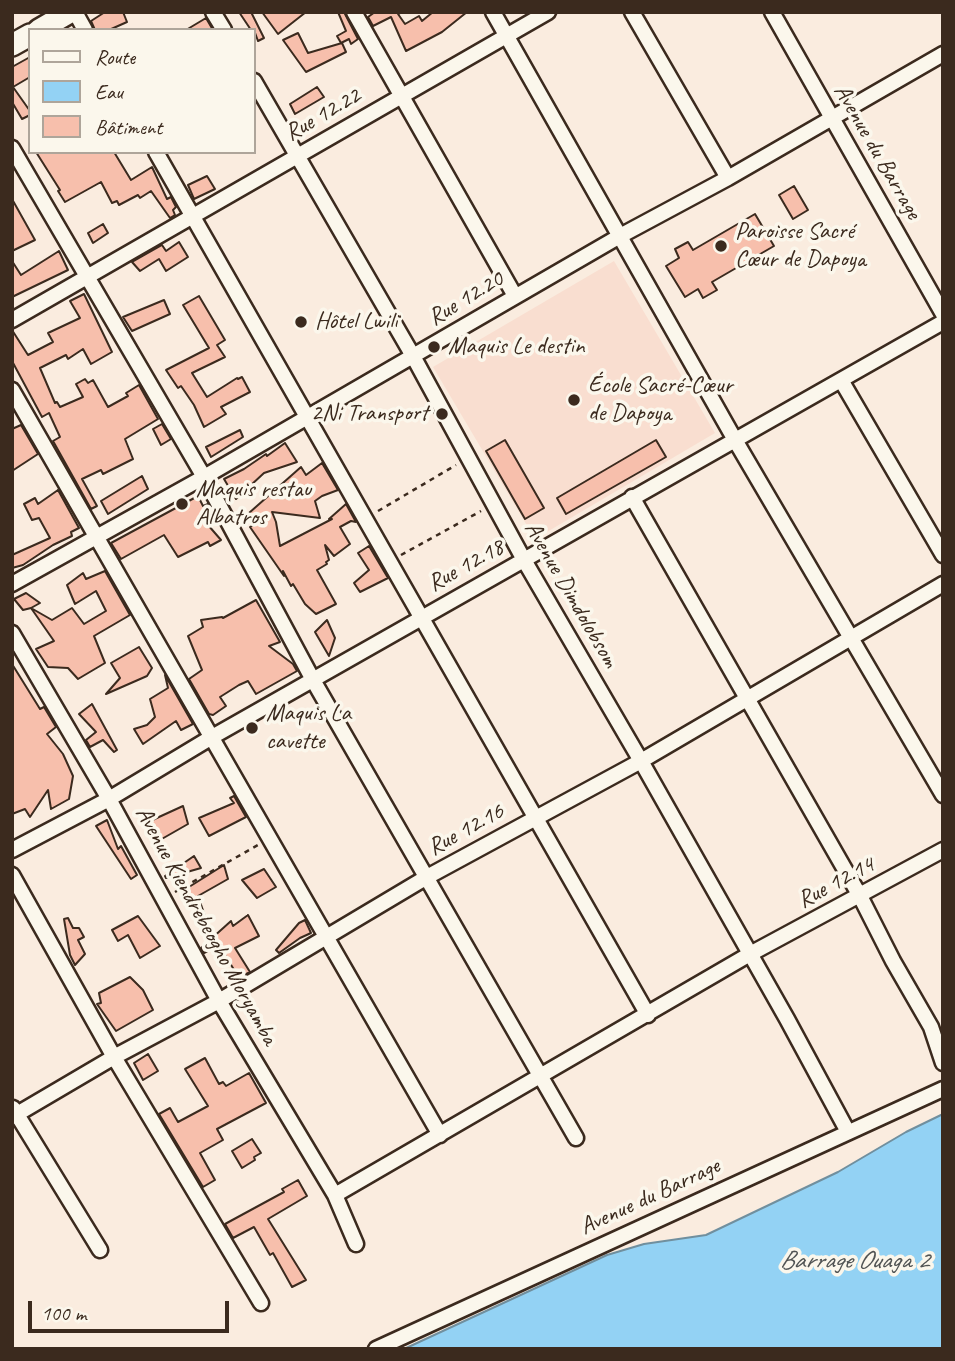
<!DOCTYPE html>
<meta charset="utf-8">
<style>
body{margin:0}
#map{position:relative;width:955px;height:1361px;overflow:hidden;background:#faecdf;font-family:Caveat,sans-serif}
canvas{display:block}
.frame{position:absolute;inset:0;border:14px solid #3b2a1e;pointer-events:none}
.legend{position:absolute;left:28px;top:28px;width:228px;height:126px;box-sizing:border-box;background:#fbf7ec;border:2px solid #aea59a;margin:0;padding:9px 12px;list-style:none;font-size:21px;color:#3b2a1e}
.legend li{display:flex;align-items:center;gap:14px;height:35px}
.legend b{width:35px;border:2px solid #aea59a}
.scale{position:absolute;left:28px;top:1301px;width:201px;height:32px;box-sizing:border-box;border:4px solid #3b2a1e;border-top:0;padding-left:9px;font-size:21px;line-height:24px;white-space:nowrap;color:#3b2a1e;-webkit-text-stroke:5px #fbf7ec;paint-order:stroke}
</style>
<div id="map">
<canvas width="955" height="1361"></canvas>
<div class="frame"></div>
<ul class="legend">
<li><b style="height:9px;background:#fbf7ec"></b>Route</li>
<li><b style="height:19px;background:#93d2f4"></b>Eau</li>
<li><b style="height:19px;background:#f7bfac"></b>Bâtiment</li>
</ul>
<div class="scale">100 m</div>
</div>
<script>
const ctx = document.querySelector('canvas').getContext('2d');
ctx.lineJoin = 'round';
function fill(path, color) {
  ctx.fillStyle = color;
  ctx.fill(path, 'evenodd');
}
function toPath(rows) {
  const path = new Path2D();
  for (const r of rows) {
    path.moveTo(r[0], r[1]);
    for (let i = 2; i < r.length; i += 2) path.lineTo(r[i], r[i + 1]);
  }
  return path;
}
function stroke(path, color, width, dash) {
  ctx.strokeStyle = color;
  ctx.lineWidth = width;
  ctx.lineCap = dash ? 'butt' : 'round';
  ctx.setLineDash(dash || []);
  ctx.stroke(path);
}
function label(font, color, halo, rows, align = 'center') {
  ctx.font = font + ' Caveat,sans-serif';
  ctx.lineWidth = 7;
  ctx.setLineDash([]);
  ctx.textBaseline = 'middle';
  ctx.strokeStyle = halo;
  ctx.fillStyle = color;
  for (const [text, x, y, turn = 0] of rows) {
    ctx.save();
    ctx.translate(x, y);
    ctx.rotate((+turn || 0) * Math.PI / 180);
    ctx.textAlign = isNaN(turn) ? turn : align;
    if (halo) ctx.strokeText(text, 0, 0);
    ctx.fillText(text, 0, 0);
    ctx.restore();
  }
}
const built = toPath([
 [614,261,715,433,535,539,433,367]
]);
const water = toPath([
 [943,1114,943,1349,404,1349,607,1255,644,1244,706,1235,838,1172,906,1132,943,1114]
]);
const building = toPath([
 [105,12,123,12,127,22,109,30,95,30,91,21,105,12],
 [239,12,251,12,264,38,258,41,254,30,251,30,239,12],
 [262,12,306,12,278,34,262,12],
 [338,12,344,12,358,39,351,44,349,39,341,43,337,36,346,31,338,12],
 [375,12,402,12,398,14,405,24,419,16,422,21,433,12,467,12,442,32,406,51,391,17,373,26,368,17,375,12],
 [206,18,213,30,186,30,206,18],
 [298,33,308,53,342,43,346,52,306,72,283,40,298,33],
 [30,57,30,77,13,87,30,111,30,115,22,119,12,102,12,67,30,57],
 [317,87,324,97,295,114,290,104,317,87],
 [36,152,114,152,131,180,152,167,167,199,171,197,176,207,173,210,175,215,170,218,151,191,140,198,138,195,119,205,117,201,112,203,101,182,65,202,58,191,60,190,36,152],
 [207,176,215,189,194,199,188,185,207,176],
 [794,186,808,210,793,219,779,195,794,186],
 [12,199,35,240,12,251,12,199],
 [755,214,774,246,712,282,717,290,703,298,698,289,685,297,666,266,679,258,675,249,688,242,693,250,755,214],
 [103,224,108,233,93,243,88,233,103,224],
 [179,242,188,257,166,271,159,259,140,271,132,262,162,245,166,251,179,242],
 [59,251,68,270,12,297,12,261,21,275,59,251],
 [84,294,112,352,91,364,83,349,68,359,66,355,40,368,55,403,57,402,60,407,83,397,76,384,85,379,88,383,93,380,108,407,128,396,126,393,139,385,158,419,125,439,133,459,103,474,101,470,82,479,97,506,91,509,53,441,60,437,49,413,42,417,12,361,12,330,28,355,53,342,48,333,80,318,70,301,84,294],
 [199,296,225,340,217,345,225,357,192,373,207,397,237,378,238,379,242,377,250,392,221,407,226,414,204,427,194,405,181,386,178,388,166,370,209,348,183,305,199,296],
 [164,300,170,314,132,331,123,317,164,300],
 [162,424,171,439,161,445,153,429,162,424],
 [21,425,38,454,12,471,12,429,21,425],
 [240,430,243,437,211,457,206,447,240,430],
 [505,440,544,508,525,519,486,451,505,440],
 [656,440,666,457,566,514,557,498,656,440],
 [285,443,297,462,264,473,236,499,224,479,244,469,266,454,267,456,285,443],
 [322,463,338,490,322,496,315,501,320,518,272,512,276,522,280,546,332,519,329,519,346,504,356,522,351,521,340,527,350,544,334,556,325,545,329,560,326,562,327,564,317,570,336,604,316,614,305,604,293,584,291,586,283,571,284,576,250,527,257,523,249,513,301,467,306,475,322,463],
 [142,476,148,489,108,514,101,501,142,476],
 [58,490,79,528,71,532,72,536,53,545,23,565,12,568,12,555,50,538,39,518,32,520,24,504,35,498,38,504,58,490],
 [198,496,203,506,208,504,215,518,208,525,221,540,210,546,208,542,178,557,164,535,121,559,111,543,198,496],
 [369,546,388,578,360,592,354,583,369,570,358,553,369,546],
 [105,571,130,615,94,636,105,663,78,679,68,668,48,667,36,649,54,641,31,608,23,610,14,599,26,593,40,603,31,608,52,620,72,608,84,624,106,611,96,591,75,604,67,585,83,573,86,579,105,571],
 [256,600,280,642,269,646,293,664,297,671,256,694,248,681,239,685,220,697,226,706,213,715,209,714,189,679,202,670,188,636,203,627,201,620,222,617,223,618,256,600],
 [327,620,335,638,329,656,315,632,327,620],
 [139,647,152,668,147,676,106,694,120,678,111,663,139,647],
 [12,664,40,709,44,707,56,727,47,734,63,754,73,776,69,799,51,809,48,790,30,817,25,809,12,814,12,664],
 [165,675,193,724,181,730,176,721,143,744,134,729,147,725,155,717,150,699,168,688,165,675],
 [92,704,117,750,114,752,103,740,90,747,86,740,96,732,79,714,92,704],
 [234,796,246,817,209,836,199,818,234,803,230,798,234,796],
 [183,806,188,824,153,844,148,822,183,806],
 [107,820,118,849,121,846,137,875,131,879,96,826,107,820],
 [194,856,201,868,166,878,165,876,194,856],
 [224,865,228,879,198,896,206,919,181,892,224,865],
 [264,869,276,887,257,898,242,880,264,869],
 [248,915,259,936,235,948,250,972,239,978,219,945,204,953,201,948,231,921,233,926,248,915],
 [138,916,160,946,140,958,128,935,118,941,112,930,138,916],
 [68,918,73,928,79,928,84,937,78,940,85,954,75,965,70,955,64,919,68,918],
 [305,920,311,933,300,938,279,953,276,950,299,923,305,920],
 [130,977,143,990,153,1010,116,1031,97,1004,101,1003,99,993,130,977],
 [148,1054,158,1071,143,1080,134,1063,148,1054],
 [205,1058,219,1084,223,1082,226,1086,249,1073,266,1103,217,1129,223,1140,200,1153,215,1180,203,1187,159,1114,170,1108,178,1122,208,1106,185,1069,205,1058],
 [252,1139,261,1153,254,1157,255,1160,242,1168,232,1151,252,1139],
 [298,1180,307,1196,268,1219,306,1280,292,1287,273,1253,270,1255,254,1227,233,1238,225,1224,284,1192,282,1189,298,1180]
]);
const path = toPath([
 [378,511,456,465],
 [401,555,481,511],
 [175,892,258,845]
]);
const minor = toPath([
 [75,12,85,30],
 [213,12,224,30],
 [354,12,515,296],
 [493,12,735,440,943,795],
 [632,12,728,178],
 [772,12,943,314],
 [254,81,413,356,524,560,641,761,787,1019,848,1132],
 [12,148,204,477,313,680,576,1138],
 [156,152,648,1015],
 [12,320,548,12],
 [841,380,943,555],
 [12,390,440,1135],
 [632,497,860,896,893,961,931,1027,943,1063],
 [12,584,204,477,620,236,728,178,943,54],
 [12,633,109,799,219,1001,335,1195,356,1244],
 [12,850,109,799,212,737,943,322],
 [12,875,114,1057,261,1303],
 [13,1108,100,1250],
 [12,1117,114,1057,219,1001,427,877,641,761,943,584],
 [335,1195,750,954,943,850],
 [376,1349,943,1089]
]);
const secondary = toPath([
 [39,30,70,12],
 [12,45,30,35]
]);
const markers = [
 [721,246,7,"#3b2a1e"],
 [301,322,7,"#3b2a1e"],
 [434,347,7,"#3b2a1e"],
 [574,400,7,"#3b2a1e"],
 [442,414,7,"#3b2a1e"],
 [182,504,7,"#3b2a1e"],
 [252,728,7,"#3b2a1e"]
];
const streetNames = [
 ["Rue 12.22",323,115,-30],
 ["Avenue du Barrage",877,152,60],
 ["Rue 12.20",466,299,-31],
 ["Rue 12.18",466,566,-29],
 ["Avenue Dimdolobsom",571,595,60],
 ["Rue 12.16",466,830,-29],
 ["Rue 12.14",836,883,-28],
 ["Avenue Kiendrebeogho Moryamba",206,926,61],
 ["Avenue du Barrage",650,1197,-25]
];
const poiNames = [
 ["Paroisse Sacré",735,232],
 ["Cœur de Dapoya",735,260],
 ["Hôtel Lwili",315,322],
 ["Maquis Le destin",448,347],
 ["École Sacré-Cœur",588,386],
 ["de Dapoya",588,414],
 ["2Ni Transport",428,414,"right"],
 ["Maquis restau",196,490],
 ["Albatros",196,518],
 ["Maquis La",266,714],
 ["cavette",266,742]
];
const waterNames = [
 ["Barrage Ouaga 2",854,1261]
];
fill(built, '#f9ded0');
fill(water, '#93d2f4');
stroke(water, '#708f9e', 2);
fill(building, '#f7bfac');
stroke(building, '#3b2a1e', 2);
stroke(minor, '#3b2a1e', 19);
stroke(secondary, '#3b2a1e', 26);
stroke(path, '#3b2a1e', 2.5, [5, 5]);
stroke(minor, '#fbf7ec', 14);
stroke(secondary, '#fbf7ec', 21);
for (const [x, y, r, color] of markers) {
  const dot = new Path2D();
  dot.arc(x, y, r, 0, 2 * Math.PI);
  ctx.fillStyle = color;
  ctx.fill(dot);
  stroke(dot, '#fbf7ec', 2.5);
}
label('24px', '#3b2a1e', '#fbf7ec', streetNames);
label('24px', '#3b2a1e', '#fbf7ec', poiNames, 'left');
label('italic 26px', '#515454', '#fbf7ec', waterNames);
</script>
